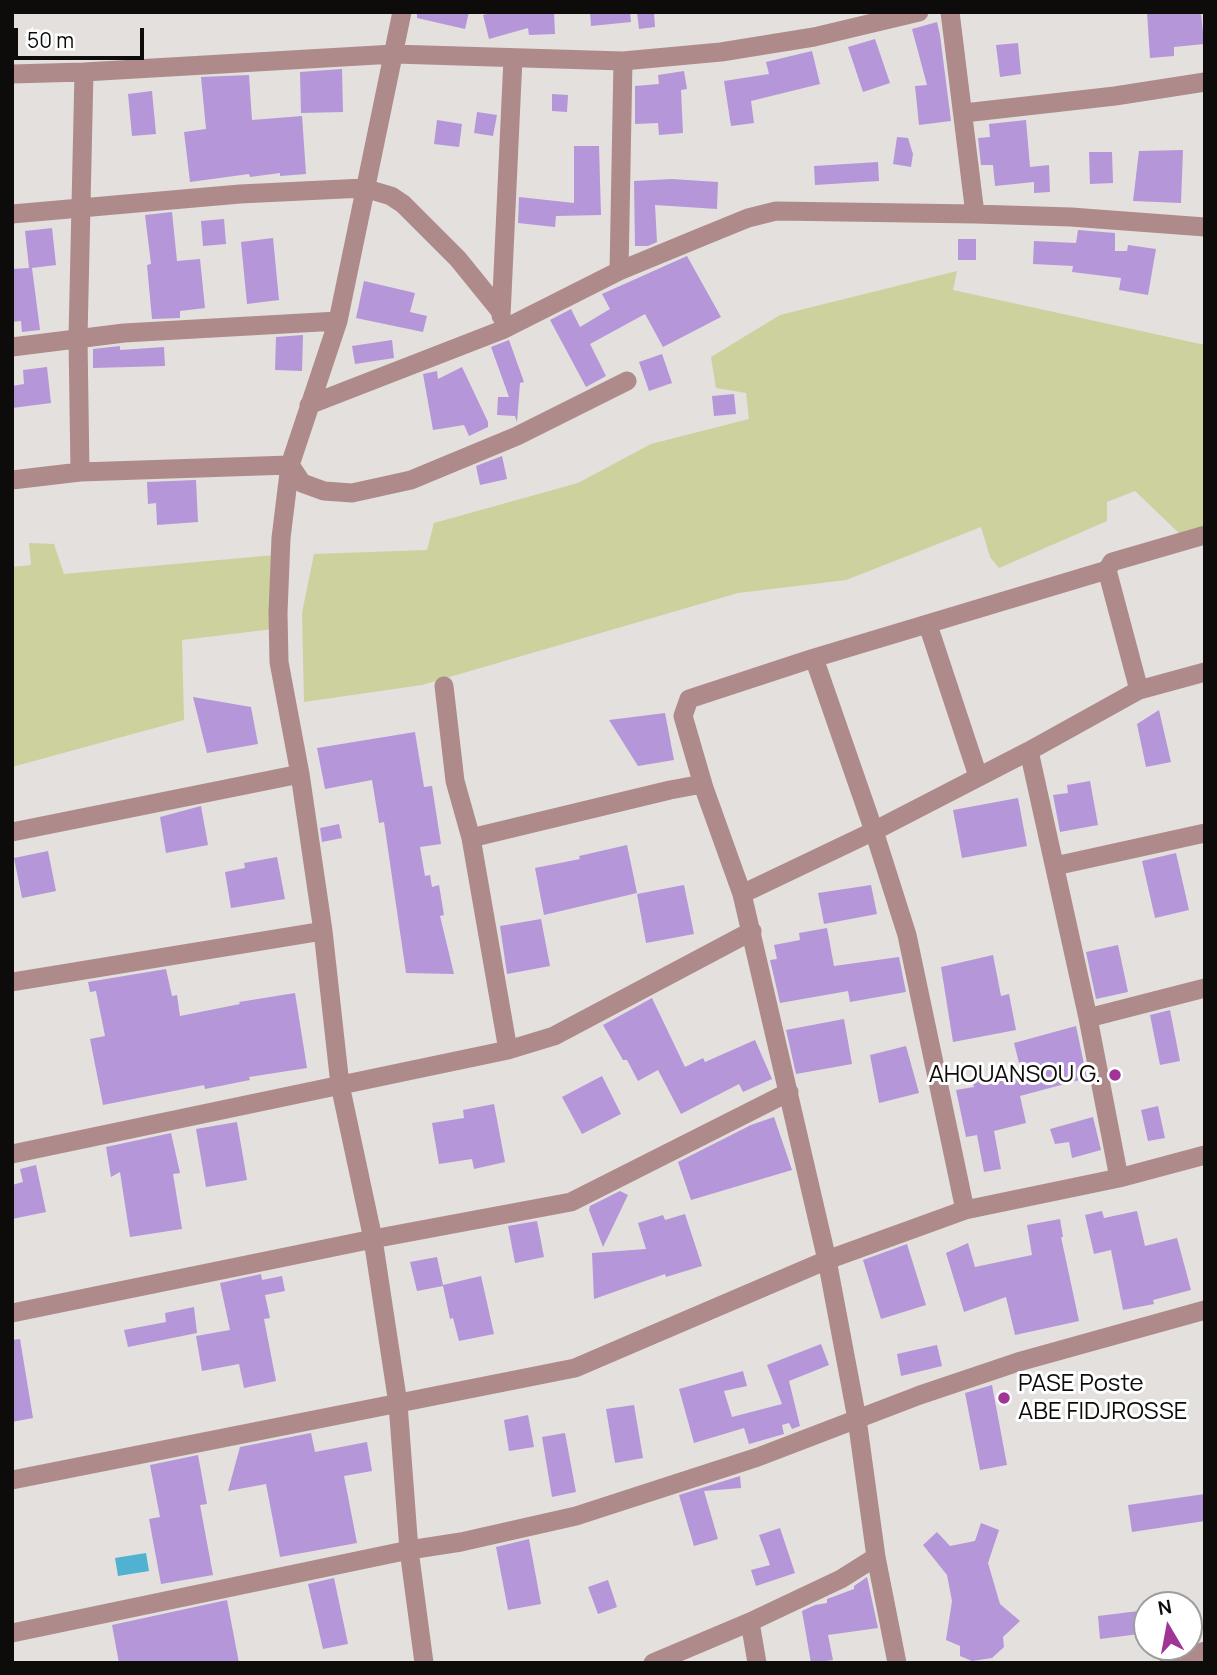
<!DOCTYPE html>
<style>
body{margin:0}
#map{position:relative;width:1217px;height:1675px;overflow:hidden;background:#e3e0de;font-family:Manrope,sans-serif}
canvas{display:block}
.frame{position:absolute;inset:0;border:14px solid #0d0c0b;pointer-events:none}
.north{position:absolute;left:1133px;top:1591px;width:70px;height:70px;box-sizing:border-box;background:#fff;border:2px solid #9e9e9d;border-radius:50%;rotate:350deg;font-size:19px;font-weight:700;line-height:28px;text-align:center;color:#0d0c0b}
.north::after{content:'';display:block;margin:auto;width:24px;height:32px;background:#a03596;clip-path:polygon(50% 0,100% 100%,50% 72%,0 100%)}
.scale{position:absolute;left:14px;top:28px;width:130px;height:32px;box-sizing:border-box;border:4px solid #0d0c0b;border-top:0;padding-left:9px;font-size:21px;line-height:24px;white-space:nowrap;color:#0d0c0b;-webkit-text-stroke:5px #fff;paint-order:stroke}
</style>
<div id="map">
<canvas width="1217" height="1675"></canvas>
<div class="frame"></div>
<div class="north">N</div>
<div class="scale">50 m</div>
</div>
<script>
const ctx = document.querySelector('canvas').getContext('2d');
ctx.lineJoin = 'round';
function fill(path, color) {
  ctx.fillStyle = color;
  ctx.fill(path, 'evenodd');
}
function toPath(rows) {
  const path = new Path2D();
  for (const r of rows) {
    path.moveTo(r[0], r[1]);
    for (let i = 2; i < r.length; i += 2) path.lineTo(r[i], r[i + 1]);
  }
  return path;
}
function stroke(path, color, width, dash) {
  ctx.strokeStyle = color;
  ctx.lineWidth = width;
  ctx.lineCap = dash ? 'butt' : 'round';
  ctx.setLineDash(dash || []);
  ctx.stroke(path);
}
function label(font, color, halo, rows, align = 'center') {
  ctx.font = font + ' Manrope,sans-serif';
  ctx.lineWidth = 6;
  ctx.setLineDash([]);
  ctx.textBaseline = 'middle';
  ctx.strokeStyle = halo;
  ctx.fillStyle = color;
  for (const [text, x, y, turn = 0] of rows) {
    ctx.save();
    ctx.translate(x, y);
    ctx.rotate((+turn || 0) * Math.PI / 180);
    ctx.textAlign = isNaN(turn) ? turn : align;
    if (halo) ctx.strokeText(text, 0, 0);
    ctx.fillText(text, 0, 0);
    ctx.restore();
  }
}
const green = toPath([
 [957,271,953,290,1205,345,1205,528,1180,534,1135,491,1107,502,1107,521,999,568,990,557,981,527,846,580,738,593,422,685,304,702,302,613,314,554,427,550,434,523,578,483,651,444,749,419,746,393,716,388,711,357,780,315],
 [29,543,54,544,64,574,275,555,273,629,182,640,184,720,12,767,12,567,31,565]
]);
const water = toPath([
 [146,1553,149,1571,118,1576,115,1558]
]);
const building = toPath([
 [417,12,469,12,465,29,417,18],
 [495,12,554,12,555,34,529,35,528,28,489,39,483,15],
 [590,12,630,12,631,22,591,26],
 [637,12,654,12,655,27,639,29],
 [1147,12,1201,12,1204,44,1174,47,1174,56,1150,58],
 [937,22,940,35,951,121,919,125,915,86,927,85,912,29],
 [875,39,890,83,863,92,848,47],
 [1018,43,1021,74,1000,77,996,45],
 [812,51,820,84,751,101,754,123,731,126,724,81,769,74,766,62],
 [342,69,343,112,301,113,300,72],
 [684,71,687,89,681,90,683,133,659,135,658,123,635,124,635,86,659,84,658,75],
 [249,75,252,120,302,116,306,174,280,176,280,173,250,177,249,174,190,182,184,132,206,129,201,77],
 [152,91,156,134,132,136,128,94],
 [552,94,568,95,567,112,552,111],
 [477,112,497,115,493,136,474,133],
 [437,120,462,124,459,147,434,144],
 [1026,120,1030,167,1049,165,1050,192,1034,193,1034,182,995,186,993,165,981,165,978,138,990,137,989,124],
 [897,137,908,138,913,154,911,167,893,164],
 [574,146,599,146,601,215,556,216,555,227,518,223,519,197,574,203],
 [1183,150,1181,203,1133,201,1139,151],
 [1089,152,1112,152,1113,183,1090,184],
 [878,162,879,181,815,185,814,166],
 [672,179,718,182,717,209,655,205,657,242,648,246,635,246,634,181],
 [172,212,177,261,200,259,205,308,180,311,180,318,152,319,147,265,151,264,145,215],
 [224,219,226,244,203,246,201,221],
 [52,228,56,265,32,268,40,330,22,332,21,321,12,322,12,269,29,268,25,231],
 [1078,230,1115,233,1115,251,1127,251,1128,245,1156,249,1148,295,1119,290,1121,278,1072,272,1073,266,1033,264,1034,241,1076,243],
 [273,238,279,300,247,304,241,242],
 [958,239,976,239,976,260,958,260],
 [687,256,721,317,663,347,645,314,590,344,606,376,586,387,550,320,571,309,580,327,610,309,602,294],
 [364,281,415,293,410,312,427,316,423,332,356,318],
 [303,335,302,371,275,370,276,337],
 [392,340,394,358,355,364,352,346],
 [509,340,524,382,520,383,517,422,515,416,497,415,498,397,509,397,491,347],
 [120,346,120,350,164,347,165,366,93,368,93,349],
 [662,354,672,383,649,391,639,362],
 [47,367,51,403,12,408,12,386,24,384,23,370],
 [462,367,488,422,488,427,469,436,464,425,433,430,423,374,437,371,438,379],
 [734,394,736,414,714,416,712,396],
 [502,456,507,479,480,485,476,466],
 [196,480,198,522,157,525,156,503,148,504,147,482],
 [193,697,251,707,258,744,207,753],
 [1159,710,1171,762,1146,767,1137,724],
 [665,713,674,760,638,766,609,720],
 [415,732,424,787,432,786,441,844,420,847,425,876,430,875,432,887,439,885,444,915,440,916,454,974,406,973,384,822,379,823,372,780,325,789,317,748],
 [1090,781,1098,825,1060,832,1053,795,1068,793,1067,785],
 [1018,798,1027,846,962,858,953,810],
 [201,806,208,845,166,853,160,817],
 [339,824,342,838,322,842,320,828],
 [627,845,637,893,544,915,535,868,580,859,579,856],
 [48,851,56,891,22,898,14,858],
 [1176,853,1189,910,1155,918,1142,861],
 [277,857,285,899,231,908,225,872,245,868,244,863],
 [684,885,694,934,646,943,637,894],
 [871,885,877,914,824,924,818,893],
 [541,919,550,966,507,974,500,926],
 [827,928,834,966,899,957,906,992,850,1002,848,991,780,1003,770,960,777,959,774,945,800,940,799,933],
 [1118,945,1128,992,1096,999,1086,952],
 [993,955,1001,996,1009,994,1016,1030,953,1042,941,967],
 [166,969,172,996,177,995,180,1016,240,1004,239,1002,295,993,307,1068,249,1077,250,1080,205,1089,204,1085,103,1105,90,1039,105,1036,96,991,90,992,88,982],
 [652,998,685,1067,703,1058,705,1062,755,1040,772,1079,743,1092,739,1084,681,1114,658,1070,638,1081,627,1060,623,1060,603,1025],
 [1170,1010,1180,1061,1160,1065,1150,1015],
 [844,1019,852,1064,796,1074,786,1030],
 [1076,1026,1087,1078,1020,1096,1026,1123,994,1131,1001,1169,984,1172,977,1135,966,1137,956,1090,974,1087,972,1081,1021,1071,1014,1043],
 [906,1046,919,1093,879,1103,870,1055],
 [602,1076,621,1114,582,1134,562,1097],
 [494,1104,505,1162,474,1169,472,1159,439,1164,432,1123,464,1118,463,1110],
 [1158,1106,1165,1138,1148,1141,1141,1110],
 [774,1117,792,1170,691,1200,678,1162,751,1125],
 [1093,1117,1101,1150,1072,1158,1069,1142,1055,1144,1050,1129],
 [237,1122,247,1180,206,1187,196,1129],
 [171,1133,180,1173,173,1174,182,1229,130,1237,120,1172,111,1177,106,1147],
 [36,1165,46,1212,12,1219,12,1185,23,1182,20,1169],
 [620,1191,628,1195,603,1247,589,1210,590,1206],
 [1102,1211,1104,1218,1137,1211,1145,1246,1177,1238,1191,1290,1153,1300,1154,1304,1123,1310,1111,1250,1094,1254,1085,1215],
 [685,1214,702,1266,666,1277,665,1274,594,1299,592,1253,646,1249,638,1223,663,1215,665,1220],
 [1060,1219,1063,1237,1061,1237,1079,1321,1015,1335,1006,1297,964,1312,946,1253,968,1243,975,1267,1032,1255,1027,1225],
 [537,1221,544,1257,515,1263,508,1226],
 [907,1244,926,1305,881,1319,863,1260],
 [437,1257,443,1285,481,1276,494,1334,459,1341,453,1318,450,1319,443,1286,417,1291,410,1262],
 [261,1274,262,1280,282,1276,285,1291,265,1295,270,1318,264,1319,276,1381,244,1388,239,1364,202,1371,196,1336,230,1330,220,1283],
 [194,1307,197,1333,128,1347,124,1330,166,1322,165,1313],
 [20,1339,33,1418,12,1422,12,1340],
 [821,1344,829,1365,789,1381,800,1426,792,1429,789,1423,782,1425,784,1434,749,1444,744,1428,694,1443,679,1389,743,1371,747,1386,724,1391,732,1417,782,1404,767,1365],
 [937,1345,942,1366,901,1376,897,1354],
 [992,1385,1007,1465,980,1470,965,1393],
 [634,1405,643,1458,615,1463,606,1409],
 [528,1415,534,1447,509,1451,504,1420],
 [311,1433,315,1452,367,1442,372,1471,344,1476,357,1543,280,1557,266,1484,228,1491,240,1447],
 [565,1433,576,1492,552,1497,542,1437],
 [198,1455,207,1504,200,1505,213,1575,161,1584,149,1519,160,1517,150,1465],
 [740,1476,741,1488,704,1491,718,1539,694,1546,679,1495],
 [1205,1494,1205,1521,1132,1532,1128,1505],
 [981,1523,999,1530,988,1563,1000,1604,1020,1621,1003,1637,1004,1647,992,1658,972,1661,960,1656,960,1646,946,1640,952,1601,947,1575,923,1545,937,1532,950,1546,975,1541],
 [780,1528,795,1573,756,1586,751,1570,770,1565,759,1535],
 [529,1539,541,1604,508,1610,496,1547],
 [867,1577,878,1628,828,1635,833,1660,811,1663,802,1611,815,1605,827,1603,827,1599,854,1589,854,1586],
 [334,1578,348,1644,323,1649,308,1584],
 [608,1580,617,1607,598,1614,588,1587],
 [227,1600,239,1663,119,1663,112,1625],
 [1147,1610,1147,1633,1100,1639,1098,1616]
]);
const minor = toPath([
 [402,12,338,321,290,465,281,538,278,613,279,662,300,774,323,931,340,1085,373,1239,398,1404,409,1550,424,1663],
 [950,12,975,214],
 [12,74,84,72,394,54,623,61,721,52,814,37,919,12],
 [964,113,1115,96,1205,82],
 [12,214,240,194,364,188,391,196,403,204,458,259,501,312],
 [619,271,623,61],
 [501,316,513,58],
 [12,347,124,333,338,321],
 [309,405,502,330,619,271,699,238,748,218,776,211,975,214,1071,217,1205,227],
 [80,472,78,338,84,72],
 [12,480,80,472,290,465,302,483,324,491,352,493,411,480,517,436,627,381],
 [928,625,978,776],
 [814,658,874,831,907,935,965,1210],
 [444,686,455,781,471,838,508,1050],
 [1139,690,1107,570,1112,562,1205,535],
 [1029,751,1088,1018,1119,1178],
 [704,788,683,716,689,699,814,658,1107,570],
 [12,832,300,774],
 [471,838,670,790,697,785,704,788,742,894,827,1260,857,1419,876,1557,897,1663],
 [1055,866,1205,833],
 [742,894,874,831,1029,751,1139,690,1205,672],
 [12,982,323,931],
 [1088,1018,1205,988],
 [12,1154,508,1050,554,1036,752,931],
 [12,1313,373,1239,571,1202,789,1092],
 [12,1480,575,1368,827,1260,965,1210,1119,1178,1205,1155],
 [750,1622,757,1663],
 [12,1633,409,1550,461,1542,576,1516,758,1457,920,1395,1018,1362,1205,1310],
 [653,1663,750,1622,841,1579,876,1557],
 [1169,1663,1205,1651]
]);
const markers = [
 [1115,1075,7,"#a03596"],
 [1004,1398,7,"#a03596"]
];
const poiNames = [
 ["AHOUANSOU G.",1101,1075],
 ["PASE Poste",1018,1384,"left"],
 ["ABE FIDJROSSE",1018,1412,"left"]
];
fill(green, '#ccd19e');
fill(water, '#50b1d0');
fill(building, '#b596d9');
stroke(minor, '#af8a8b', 19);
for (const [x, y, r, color] of markers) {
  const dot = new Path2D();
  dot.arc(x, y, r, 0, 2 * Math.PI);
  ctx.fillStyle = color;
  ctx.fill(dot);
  stroke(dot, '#fff', 2.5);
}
label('24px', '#0d0c0b', '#fff', poiNames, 'right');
</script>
